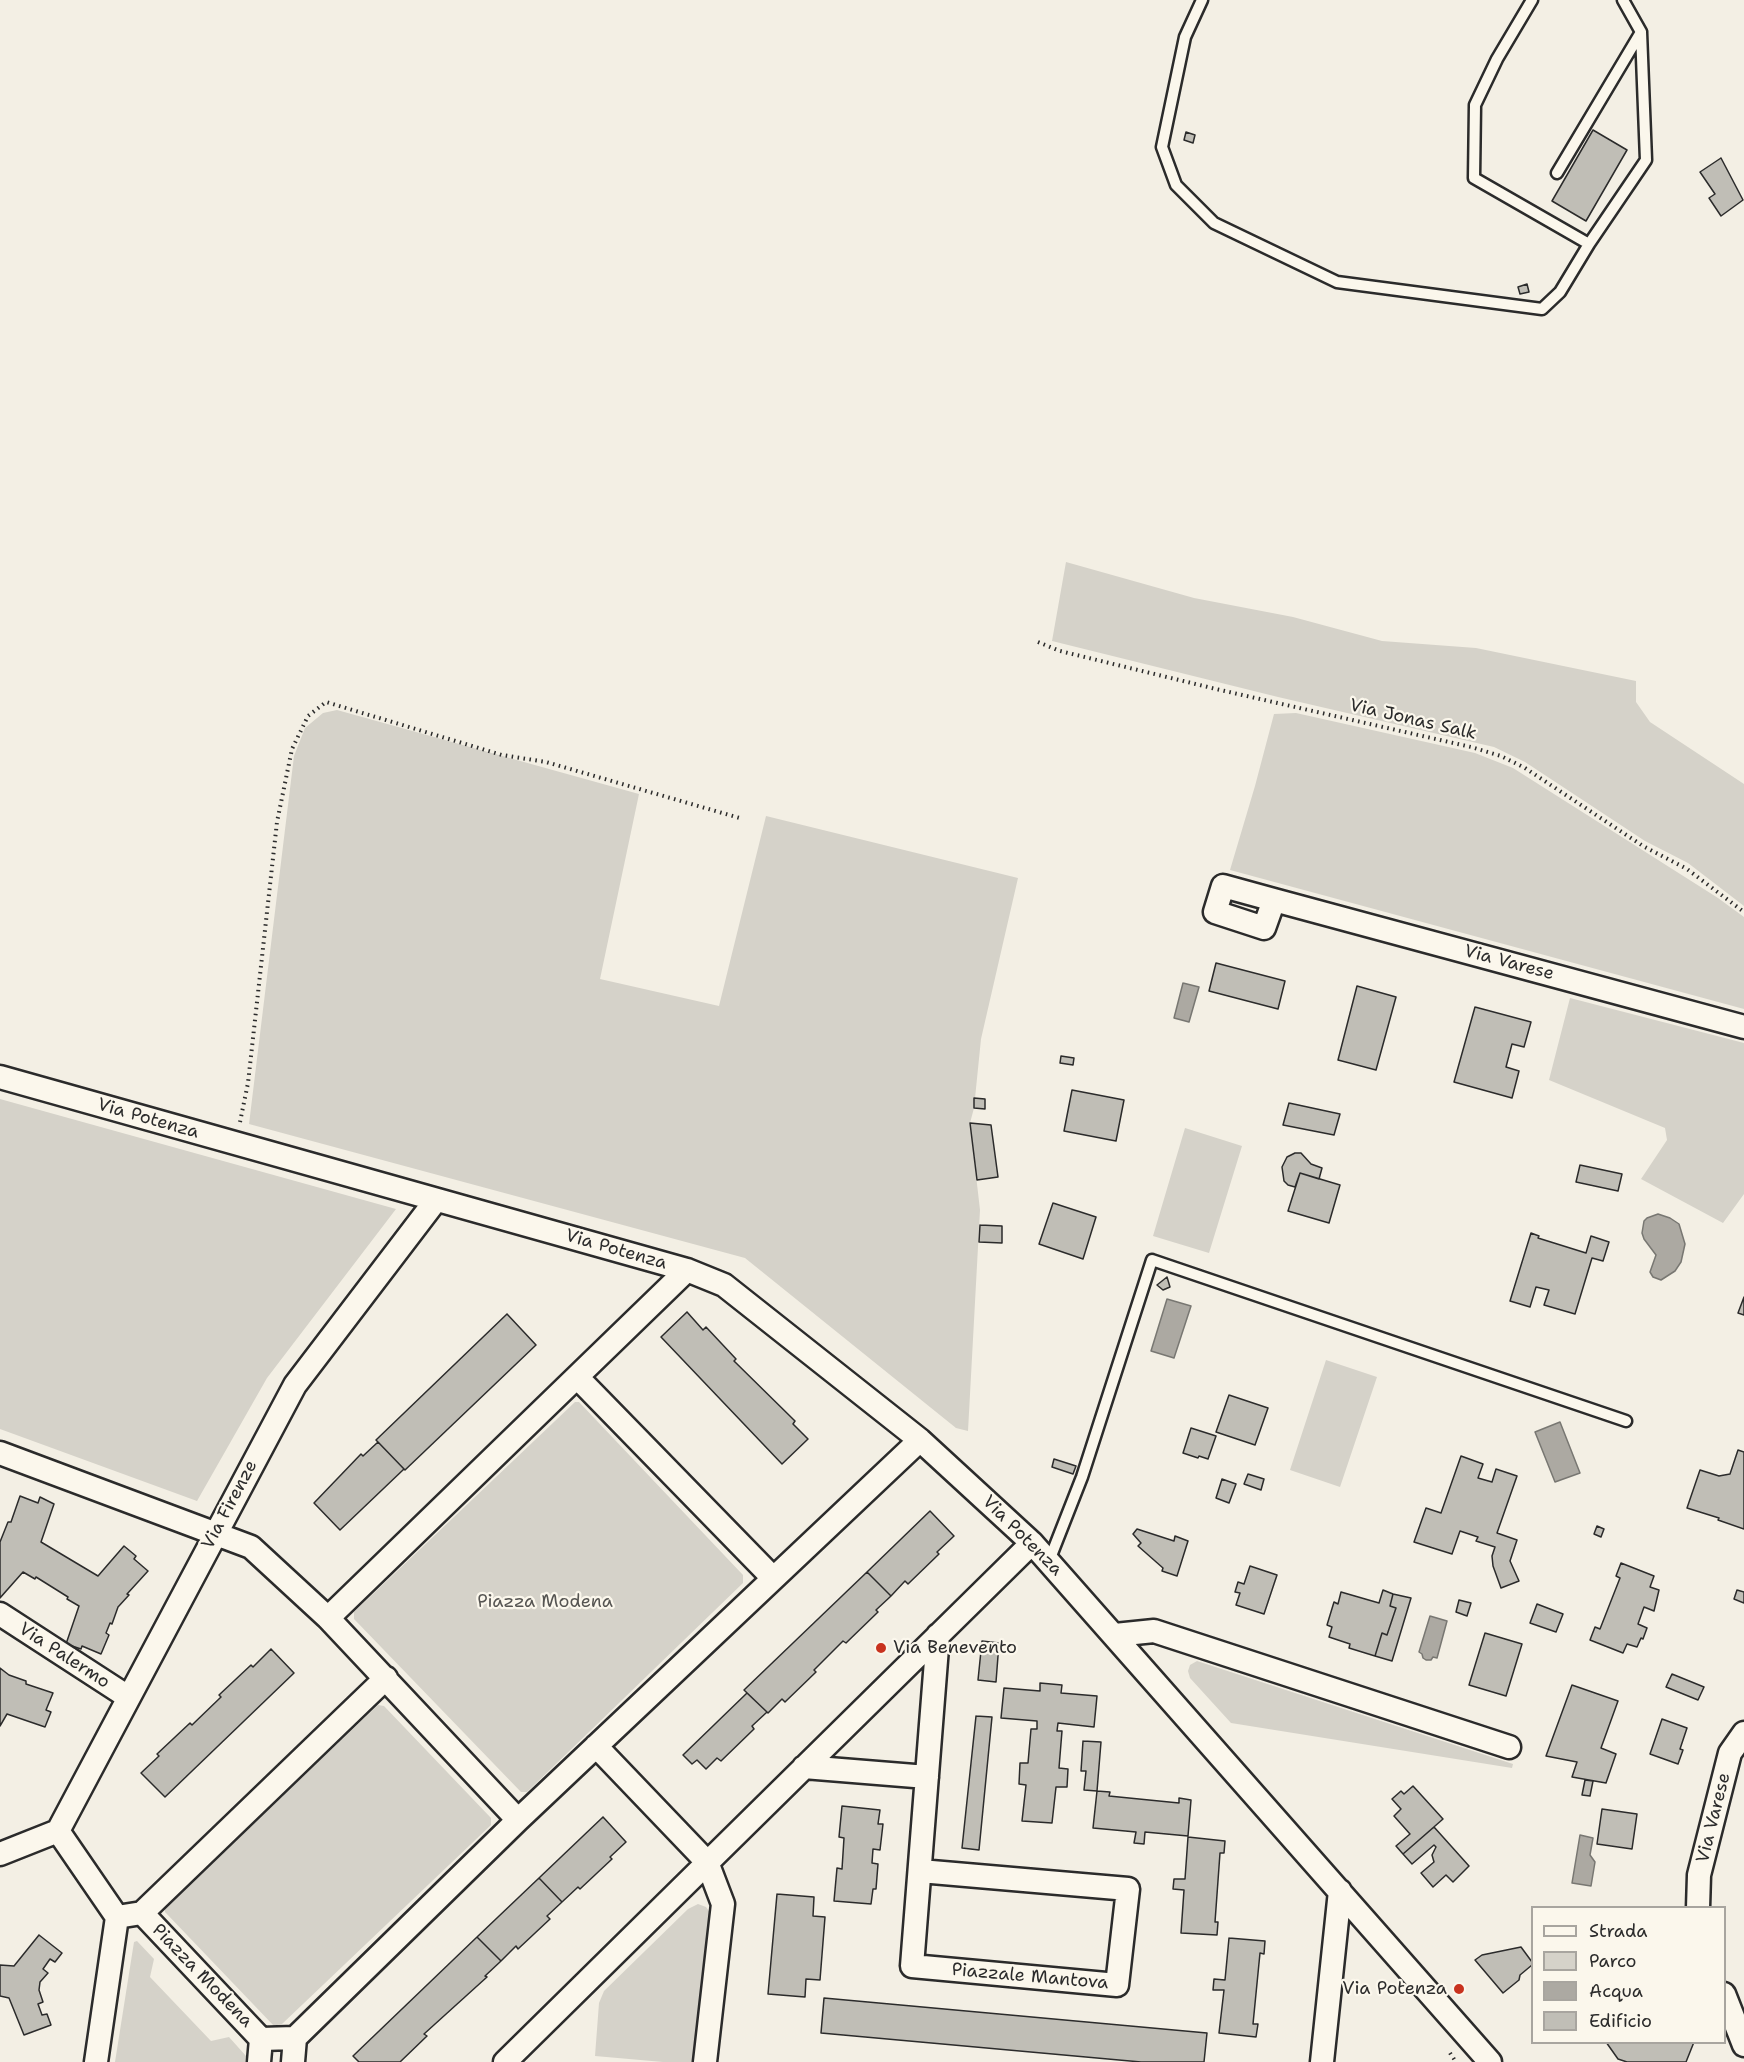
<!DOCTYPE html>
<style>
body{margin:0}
#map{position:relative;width:1744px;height:2062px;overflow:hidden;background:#f3efe4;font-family:"Shantell Sans",sans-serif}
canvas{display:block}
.legend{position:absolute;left:1531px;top:1906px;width:195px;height:138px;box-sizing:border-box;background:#fbf7ec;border:2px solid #a8a59f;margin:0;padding:8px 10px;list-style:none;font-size:18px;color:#2b2b2b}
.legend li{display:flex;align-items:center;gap:12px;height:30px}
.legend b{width:30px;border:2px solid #a8a59f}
</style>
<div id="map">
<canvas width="1744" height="2062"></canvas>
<ul class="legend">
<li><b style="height:8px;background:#fbf7ec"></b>Strada</li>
<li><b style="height:16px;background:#d5d2c9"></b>Parco</li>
<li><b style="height:16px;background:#aca9a2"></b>Acqua</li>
<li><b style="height:16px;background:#c0beb6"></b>Edificio</li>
</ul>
</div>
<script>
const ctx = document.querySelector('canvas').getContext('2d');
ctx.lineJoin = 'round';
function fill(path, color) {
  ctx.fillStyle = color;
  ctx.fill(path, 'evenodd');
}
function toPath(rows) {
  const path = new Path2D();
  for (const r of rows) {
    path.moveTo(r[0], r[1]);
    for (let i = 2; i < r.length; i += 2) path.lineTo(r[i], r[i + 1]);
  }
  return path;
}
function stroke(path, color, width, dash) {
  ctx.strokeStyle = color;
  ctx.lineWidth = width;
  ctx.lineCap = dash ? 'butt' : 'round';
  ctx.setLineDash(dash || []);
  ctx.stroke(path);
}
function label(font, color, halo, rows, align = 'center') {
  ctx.font = font + ' "Shantell Sans",sans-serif';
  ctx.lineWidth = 4.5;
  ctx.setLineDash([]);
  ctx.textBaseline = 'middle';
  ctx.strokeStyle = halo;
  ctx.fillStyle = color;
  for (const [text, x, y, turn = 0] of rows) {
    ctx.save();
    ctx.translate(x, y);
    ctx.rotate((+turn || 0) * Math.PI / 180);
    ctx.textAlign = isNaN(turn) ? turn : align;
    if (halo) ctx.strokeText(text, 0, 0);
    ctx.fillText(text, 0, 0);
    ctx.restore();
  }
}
const green = toPath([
 [1066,562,1194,598,1293,617,1382,641,1476,648,1636,681,1636,702,1650,722,1744,784,1744,906,1688,863,1645,841,1525,762,1494,747,1278,697,1052,641],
 [337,710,639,794,600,979,719,1006,766,816,1018,878,981,1039,974,1108,970,1123,980,1210,968,1431,956,1428,745,1258,249,1124,294,756,305,728,323,713],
 [1296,713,1475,753,1513,768,1718,898,1744,917,1744,1009,1230,870,1255,786,1274,714],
 [1570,998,1744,1043,1744,1194,1723,1223,1641,1179,1667,1140,1665,1128,1549,1080],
 [0,1099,396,1209,267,1378,197,1501,0,1429],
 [1185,1128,1242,1146,1209,1253,1153,1236],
 [1326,1360,1377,1377,1340,1487,1290,1470],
 [575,1402,579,1402,743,1575,743,1583,527,1792,521,1792,354,1619,354,1612],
 [1197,1661,1513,1764,1512,1768,1231,1723,1190,1678,1188,1671,1190,1665],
 [378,1705,384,1706,491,1818,491,1825,282,2024,274,2026,165,1912,165,1908],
 [698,1904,706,1907,711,1914,697,2062,663,2062,595,2056,599,2003,604,1991,688,1909],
 [137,1941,154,1959,150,1977,211,2041,229,2037,246,2056,245,2062,115,2062,134,1942]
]);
const water = toPath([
 [1183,983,1199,987,1189,1022,1174,1018,1183,983],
 [1658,1214,1670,1218,1679,1224,1685,1244,1681,1262,1675,1271,1661,1280,1653,1277,1650,1272,1656,1255,1644,1239,1642,1233,1644,1221,1647,1218,1658,1214],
 [1167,1299,1191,1306,1174,1358,1151,1351,1167,1299],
 [1560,1422,1580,1473,1555,1482,1535,1432,1560,1422],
 [1430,1616,1447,1621,1437,1658,1433,1657,1431,1660,1426,1660,1423,1658,1422,1654,1419,1652,1430,1616],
 [1580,1835,1593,1838,1590,1855,1595,1862,1591,1886,1572,1883,1580,1835]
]);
const building = toPath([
 [1593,130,1627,150,1586,221,1552,201,1593,130],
 [1186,132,1195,135,1193,143,1184,140,1186,132],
 [1721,158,1743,200,1721,216,1709,198,1715,194,1700,172,1721,158],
 [1527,284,1529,292,1520,294,1518,287,1527,284],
 [1216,963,1285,981,1278,1009,1209,991,1216,963],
 [1357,986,1396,997,1376,1070,1338,1060,1357,986],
 [1475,1007,1531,1022,1524,1047,1512,1044,1506,1067,1519,1071,1512,1098,1454,1082,1475,1007],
 [1061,1056,1074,1058,1073,1065,1060,1063,1061,1056],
 [1072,1090,1124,1100,1116,1141,1064,1131,1072,1090],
 [974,1098,985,1099,985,1109,974,1108,974,1098],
 [1289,1103,1340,1114,1334,1135,1283,1125,1289,1103],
 [970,1123,991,1125,998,1177,977,1180,970,1123],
 [1295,1153,1301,1153,1311,1164,1322,1168,1319,1179,1300,1173,1295,1187,1288,1185,1284,1181,1282,1167,1287,1157,1295,1153],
 [1580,1165,1622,1174,1618,1191,1576,1182,1580,1165],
 [1300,1173,1340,1185,1329,1223,1288,1211,1300,1173],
 [1053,1203,1096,1217,1083,1259,1039,1244,1053,1203],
 [980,1225,1002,1226,1002,1243,979,1242,980,1225],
 [1531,1233,1539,1236,1538,1238,1586,1253,1591,1236,1609,1242,1603,1261,1592,1258,1575,1314,1544,1305,1549,1290,1536,1287,1530,1307,1510,1301,1531,1233],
 [1167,1277,1170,1287,1163,1290,1157,1285,1167,1277],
 [1744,1297,1744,1315,1738,1313,1744,1297],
 [687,1312,703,1330,706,1327,736,1359,734,1361,795,1421,793,1424,808,1439,782,1464,661,1337,687,1312],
 [507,1314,536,1345,405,1470,376,1440,507,1314],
 [1229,1395,1268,1408,1255,1445,1216,1432,1229,1395],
 [1191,1428,1216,1436,1208,1459,1199,1456,1198,1458,1183,1453,1191,1428],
 [378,1442,404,1469,340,1530,314,1503,361,1454,363,1456,378,1442],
 [1738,1450,1744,1452,1744,1529,1718,1520,1719,1518,1687,1508,1700,1470,1719,1476,1730,1474,1738,1450],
 [1461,1456,1483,1464,1478,1478,1492,1482,1496,1469,1517,1476,1497,1533,1517,1540,1510,1561,1519,1581,1501,1588,1493,1566,1492,1556,1495,1547,1476,1541,1478,1537,1460,1531,1452,1554,1414,1542,1426,1508,1441,1513,1461,1456],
 [1054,1459,1076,1466,1073,1474,1052,1467,1054,1459],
 [1248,1474,1264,1479,1261,1490,1244,1484,1248,1474],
 [1222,1479,1236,1484,1229,1503,1216,1498,1222,1479],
 [20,1496,38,1503,40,1497,54,1504,41,1542,98,1576,124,1546,136,1556,134,1559,148,1571,127,1594,129,1595,118,1607,112,1624,110,1623,106,1633,109,1635,101,1654,82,1646,81,1649,66,1644,79,1606,67,1599,68,1597,36,1577,35,1579,23,1572,0,1598,0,1542,8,1522,11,1522,20,1496],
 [930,1511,954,1536,937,1552,939,1554,908,1584,905,1581,891,1596,867,1572,930,1511],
 [1597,1526,1604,1529,1601,1537,1594,1534,1597,1526],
 [1137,1529,1174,1541,1175,1536,1188,1541,1177,1576,1162,1571,1163,1568,1138,1546,1141,1543,1133,1534,1137,1529],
 [1621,1563,1654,1576,1650,1587,1659,1590,1654,1611,1644,1607,1638,1624,1647,1628,1643,1639,1641,1638,1637,1647,1627,1644,1623,1653,1590,1640,1595,1627,1600,1629,1620,1578,1616,1576,1621,1563],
 [1250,1566,1277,1575,1264,1614,1236,1605,1240,1593,1235,1592,1238,1582,1244,1584,1250,1566],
 [867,1572,891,1596,876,1610,878,1612,846,1643,843,1641,814,1670,816,1672,785,1702,782,1699,768,1713,744,1690,867,1572],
 [1383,1590,1393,1594,1390,1606,1396,1608,1387,1635,1382,1633,1375,1656,1349,1648,1350,1644,1329,1637,1332,1627,1327,1625,1334,1602,1338,1604,1341,1592,1379,1603,1383,1590],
 [1737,1590,1744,1592,1744,1603,1734,1599,1737,1590],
 [1393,1594,1411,1598,1392,1661,1375,1656,1382,1633,1387,1635,1396,1608,1390,1606,1393,1594],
 [1459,1600,1471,1603,1467,1616,1456,1612,1459,1600],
 [1537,1604,1563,1614,1556,1632,1530,1623,1537,1604],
 [1485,1633,1522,1644,1506,1696,1469,1685,1485,1633],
 [982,1641,999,1643,996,1682,978,1680,982,1641],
 [271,1649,294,1673,165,1797,141,1773,159,1756,157,1754,190,1723,192,1725,221,1697,219,1695,251,1665,253,1667,271,1649],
 [0,1668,9,1675,26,1681,26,1684,53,1693,46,1710,51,1712,45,1727,7,1714,0,1726,0,1668],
 [1672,1674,1704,1687,1698,1700,1666,1687,1672,1674],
 [1040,1683,1062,1685,1061,1693,1097,1696,1094,1727,1058,1723,1057,1731,1062,1731,1059,1768,1068,1769,1067,1787,1056,1787,1052,1823,1022,1821,1026,1785,1019,1784,1020,1763,1028,1763,1031,1729,1037,1729,1037,1721,1001,1718,1004,1688,1040,1691,1040,1683],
 [1572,1685,1618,1701,1601,1748,1616,1754,1606,1783,1572,1777,1577,1762,1546,1756,1572,1685],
 [747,1693,767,1712,752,1726,754,1729,721,1761,717,1758,706,1769,697,1760,692,1764,683,1755,747,1693],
 [976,1716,992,1717,979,1850,962,1848,976,1716],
 [1662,1719,1687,1728,1680,1749,1683,1750,1678,1764,1650,1754,1662,1719],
 [1083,1741,1101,1742,1097,1791,1084,1790,1086,1771,1081,1771,1083,1741],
 [1585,1780,1593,1781,1590,1796,1582,1795,1585,1780],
 [1413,1786,1443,1819,1403,1854,1396,1846,1410,1834,1394,1816,1401,1809,1392,1799,1401,1791,1404,1794,1413,1786],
 [1097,1791,1110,1792,1109,1796,1179,1803,1179,1798,1191,1800,1188,1836,1145,1832,1144,1844,1134,1843,1136,1832,1093,1828,1097,1791],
 [842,1806,880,1810,878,1824,883,1824,880,1850,873,1849,872,1863,878,1864,876,1889,873,1889,871,1904,834,1901,837,1868,842,1869,844,1838,839,1837,842,1806],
 [1602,1809,1637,1814,1632,1849,1597,1844,1602,1809],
 [603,1817,626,1842,610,1857,612,1859,580,1889,578,1887,562,1902,539,1878,603,1817],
 [1434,1827,1469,1866,1453,1882,1446,1875,1433,1887,1421,1873,1434,1862,1432,1855,1436,1847,1434,1845,1412,1864,1403,1854,1434,1827],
 [1188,1837,1225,1841,1224,1853,1220,1853,1215,1922,1218,1922,1217,1935,1181,1933,1184,1890,1173,1889,1174,1879,1185,1879,1188,1837],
 [539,1878,562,1902,547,1916,550,1919,518,1949,516,1946,501,1961,477,1937,539,1878],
 [777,1894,814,1897,813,1916,825,1917,820,1980,806,1979,805,1997,768,1994,777,1894],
 [39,1935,62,1953,55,1962,50,1959,43,1969,48,1973,40,1982,39,1990,43,2002,38,2004,42,2015,47,2014,51,2025,24,2035,9,1998,0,1996,0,1965,14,1966,39,1935],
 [477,1937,501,1961,485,1976,487,1977,424,2034,427,2036,400,2062,359,2062,353,2056,477,1937],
 [1229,1938,1265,1941,1264,1954,1260,1953,1253,2024,1258,2024,1256,2037,1219,2033,1224,1990,1213,1990,1214,1979,1225,1980,1229,1938],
 [1521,1947,1532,1962,1532,1965,1520,1975,1519,1980,1503,1993,1475,1960,1482,1955,1521,1947],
 [824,1998,1207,2033,1204,2062,1141,2062,821,2033,824,1998],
 [1606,2042,1694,2042,1686,2062,1627,2062,1618,2059,1606,2042]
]);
const path = toPath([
 [1038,642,1060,651,1216,689,1471,747,1501,756,1525,768,1643,846,1687,869,1744,912],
 [240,1122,248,1083,277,822,292,749,308,716,326,702,502,755,546,762,743,819],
 [1450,2053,1456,2062]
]);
const service = toPath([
 [1202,0,1185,37,1162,147,1176,185,1214,223,1337,282,1542,309,1560,292,1589,244,1474,178,1475,105,1497,59,1532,0],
 [1557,173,1641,32,1623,0],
 [1589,244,1646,160,1641,32],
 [1049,1561,1082,1477,1152,1260,1626,1421]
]);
const minor = toPath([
 [1274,900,1264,928,1215,912,1223,886,1274,900,1744,1027],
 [0,1077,687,1270,724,1285,920,1440,1032,1543,1490,2062],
 [577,1377,773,1578],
 [0,1453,251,1547,328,1618,518,1820],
 [0,1614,128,1697],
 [328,1618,687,1270],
 [1115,1635,1154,1631,1509,1747],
 [596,1746,707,1862,723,1904,705,2062],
 [804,1767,927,1777],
 [58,1831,295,1385,436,1200],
 [58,1831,117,1917,96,2062],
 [0,1854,58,1831],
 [920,1871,1128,1889,1117,1985,912,1966,938,1635],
 [1698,1908,1699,1875,1730,1753,1744,1733],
 [142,1913,261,2039,295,2038,518,1820,920,1440],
 [117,1917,142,1913,386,1678],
 [1724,1994,1744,2045],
 [259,2062,261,2039],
 [293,2062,295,2038],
 [505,2062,1032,1543],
 [1322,2062,1340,1891]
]);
const markers = [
 [881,1648,6,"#c8321e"],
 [1459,1989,6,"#c8321e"]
];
const streetNames = [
 ["Via Jonas Salk",1413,720,13],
 ["Via Varese",1509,963,15],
 ["Via Potenza",148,1119,16],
 ["Via Potenza",616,1250,16],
 ["Via Firenze",230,1505,-62],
 ["Via Potenza",1022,1536,45],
 ["Via Palermo",64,1656,33],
 ["Via Varese",1714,1818,-76],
 ["Piazza Modena",202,1976,46],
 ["Piazzale Mantova",1030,1977,5]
];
const parkNames = [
 ["Piazza Modena",545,1602]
];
const poiNames = [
 ["Via Benevento",893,1648],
 ["Via Potenza",1447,1989,"right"]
];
fill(green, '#d5d2c9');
fill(water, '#aca9a2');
stroke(water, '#787772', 1.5);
fill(building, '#c0beb6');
stroke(building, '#2b2b2b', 1.5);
stroke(service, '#2b2b2b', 15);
stroke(minor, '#2b2b2b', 27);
stroke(path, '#2b2b2b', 4, [1.5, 4.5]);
stroke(service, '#fbf7ec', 10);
stroke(minor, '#fbf7ec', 22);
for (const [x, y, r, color] of markers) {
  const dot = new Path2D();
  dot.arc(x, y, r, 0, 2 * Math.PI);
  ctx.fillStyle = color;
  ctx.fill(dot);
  stroke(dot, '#fbf7ec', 2);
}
label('18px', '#2b2b2b', '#fbf7ec', streetNames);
label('18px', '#565552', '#fbf7ec', parkNames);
label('18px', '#2b2b2b', '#fbf7ec', poiNames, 'left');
</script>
